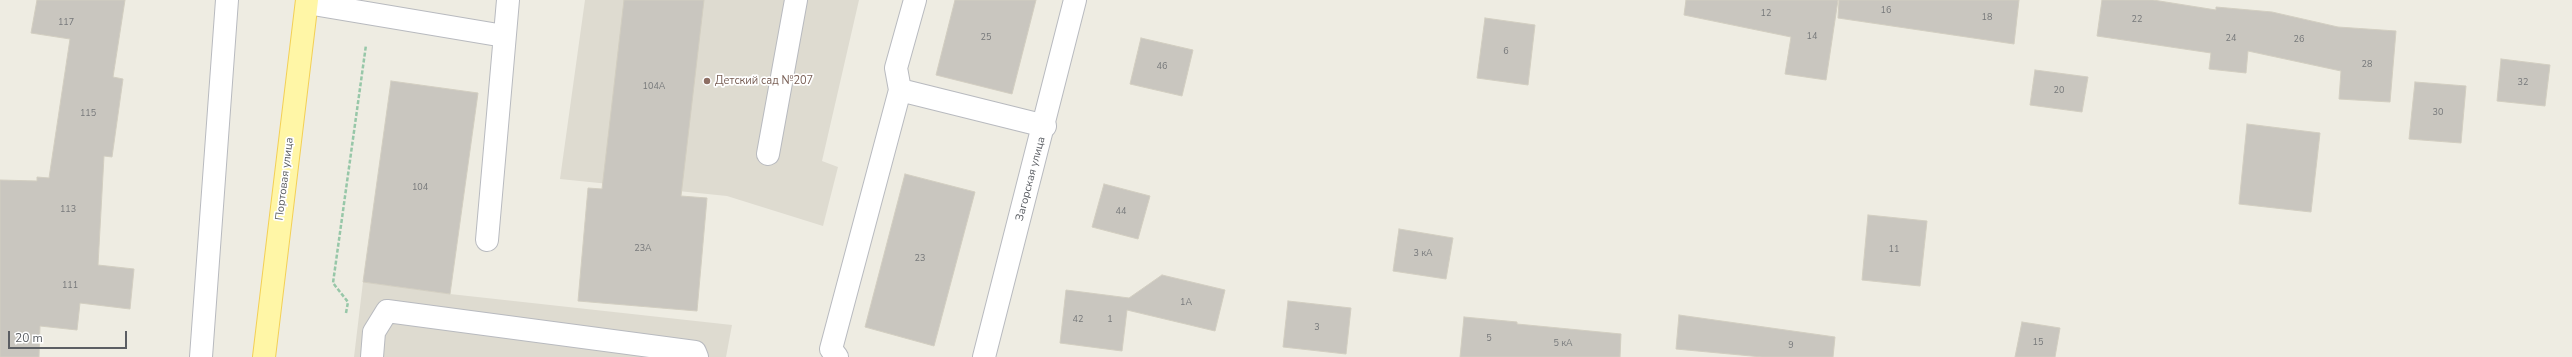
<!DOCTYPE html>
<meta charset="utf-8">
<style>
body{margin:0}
#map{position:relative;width:2572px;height:357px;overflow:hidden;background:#eeece2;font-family:"Nunito Sans",sans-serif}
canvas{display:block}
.scale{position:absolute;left:8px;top:331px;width:119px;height:18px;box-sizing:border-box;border:2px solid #5b5e63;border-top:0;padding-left:5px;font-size:12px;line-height:14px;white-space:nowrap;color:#5b5e63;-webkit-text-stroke:3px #fff;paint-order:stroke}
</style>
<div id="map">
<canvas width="2572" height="357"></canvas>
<div class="scale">20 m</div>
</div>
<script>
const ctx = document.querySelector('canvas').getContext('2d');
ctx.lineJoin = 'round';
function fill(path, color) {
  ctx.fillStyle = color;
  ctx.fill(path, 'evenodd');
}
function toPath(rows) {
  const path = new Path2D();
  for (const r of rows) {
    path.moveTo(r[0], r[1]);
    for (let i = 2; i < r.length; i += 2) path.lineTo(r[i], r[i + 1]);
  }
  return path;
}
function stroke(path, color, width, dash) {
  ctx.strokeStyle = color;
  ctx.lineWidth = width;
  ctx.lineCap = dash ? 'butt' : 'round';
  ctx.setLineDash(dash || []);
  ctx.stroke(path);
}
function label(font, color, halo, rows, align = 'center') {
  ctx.font = font + ' "Nunito Sans",sans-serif';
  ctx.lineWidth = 3.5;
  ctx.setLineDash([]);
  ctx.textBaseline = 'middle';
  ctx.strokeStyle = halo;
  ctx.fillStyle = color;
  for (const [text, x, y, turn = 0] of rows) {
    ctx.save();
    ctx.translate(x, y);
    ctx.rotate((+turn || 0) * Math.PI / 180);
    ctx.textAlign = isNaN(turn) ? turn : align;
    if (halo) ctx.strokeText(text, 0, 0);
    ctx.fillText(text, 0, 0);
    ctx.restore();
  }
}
const education = toPath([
 [585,0,859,0,822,161,838,167,823,226,727,196,560,179],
 [363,282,450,294,732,325,726,357,354,357]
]);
const building = toPath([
 [37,0,125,0,113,77,123,79,112,157,104,156,98,265,134,269,130,309,80,303,77,330,40,326,39,357,0,357,0,180,37,181,37,177,49,178,70,39,31,33,37,0],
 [624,0,704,0,681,196,707,198,697,311,578,301,588,188,602,189,624,0],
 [955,0,1036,0,1012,94,936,75,955,0],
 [1686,0,1838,0,1826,80,1785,74,1791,37,1684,15,1686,0],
 [1839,0,2019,0,2014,44,1838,18,1839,0],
 [2102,0,2153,0,2216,10,2216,7,2272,12,2338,27,2396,31,2390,102,2339,99,2341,71,2248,51,2246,73,2209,69,2211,53,2097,36,2102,0],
 [1485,18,1535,25,1528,85,1477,78,1485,18],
 [1141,38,1193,50,1182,96,1130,84,1141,38],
 [2501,59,2550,65,2545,106,2497,101,2501,59],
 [2035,70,2088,77,2082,112,2030,105,2035,70],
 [391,81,478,93,450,294,363,282,391,81],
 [2415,82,2466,86,2461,143,2409,139,2415,82],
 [2247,124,2320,133,2311,212,2239,204,2247,124],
 [905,174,975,192,934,346,865,327,905,174],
 [1104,184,1150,196,1138,239,1092,227,1104,184],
 [1868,215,1927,221,1920,286,1862,280,1868,215],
 [1399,229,1453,238,1446,279,1393,271,1399,229],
 [1162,275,1225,290,1215,331,1127,310,1122,351,1060,343,1066,290,1129,298,1162,275],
 [1288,301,1351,308,1346,354,1283,347,1288,301],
 [1679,315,1835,337,1833,357,1762,357,1676,349,1679,315],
 [1464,317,1517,322,1517,324,1621,334,1620,357,1460,357,1464,317],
 [2022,322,2060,328,2055,357,2015,357,2022,322]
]);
const path = toPath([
 [346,313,348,302,333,283,366,45]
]);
const service = toPath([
 [915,0,896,68,900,90,1045,126],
 [307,3,504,36],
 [768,154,796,0],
 [487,240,508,0],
 [201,357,227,0],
 [372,357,374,332,387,311,695,352,697,357],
 [837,357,831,349,900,90]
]);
const minor = toPath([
 [984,357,1075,0]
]);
const primary = toPath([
 [264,357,307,0]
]);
const markers = [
 [707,81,4,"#8d6e63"]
];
const numberNames = [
 ["16",1886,11],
 ["12",1766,14],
 ["18",1987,18],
 ["22",2137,20],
 ["117",66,23],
 ["14",1812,37],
 ["25",986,38],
 ["24",2231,39],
 ["26",2299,40],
 ["6",1506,52],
 ["28",2367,65],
 ["46",1162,67],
 ["32",2523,83],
 ["104А",654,87],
 ["20",2059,91],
 ["30",2438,113],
 ["115",88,114],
 ["104",420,188],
 ["113",68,210],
 ["44",1121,212],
 ["23А",643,249],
 ["11",1894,250],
 ["3 кА",1423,254],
 ["23",920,259],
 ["111",70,286],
 ["1А",1186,303],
 ["42",1078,320],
 ["1",1110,320],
 ["3",1317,328],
 ["5",1489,339],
 ["15",2038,343],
 ["5 кА",1563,344],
 ["9",1791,346]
];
const educationNames = [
 ["Детский сад №207",715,81]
];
const streetNames = [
 ["Портовая улица",285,179,-83],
 ["Загорская улица",1031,179,-75]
];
fill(education, '#dedbd0');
fill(building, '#c9c6bf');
stroke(building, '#d2cec1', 1);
stroke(service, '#b8babf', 24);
stroke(minor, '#b8babf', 24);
stroke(primary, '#f3d056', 24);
stroke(path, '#97c7a8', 2.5, [4, 2]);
stroke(service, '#fff', 22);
stroke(minor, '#fff', 22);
stroke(primary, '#fff6a6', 22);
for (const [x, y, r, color] of markers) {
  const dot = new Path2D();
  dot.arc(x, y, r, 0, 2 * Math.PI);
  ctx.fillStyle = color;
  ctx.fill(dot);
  stroke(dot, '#fff', 1.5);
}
label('9px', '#76787a', null, numberNames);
label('11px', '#785e54', '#fff', educationNames, 'left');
label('11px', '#5b5e63', '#fff', streetNames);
</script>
